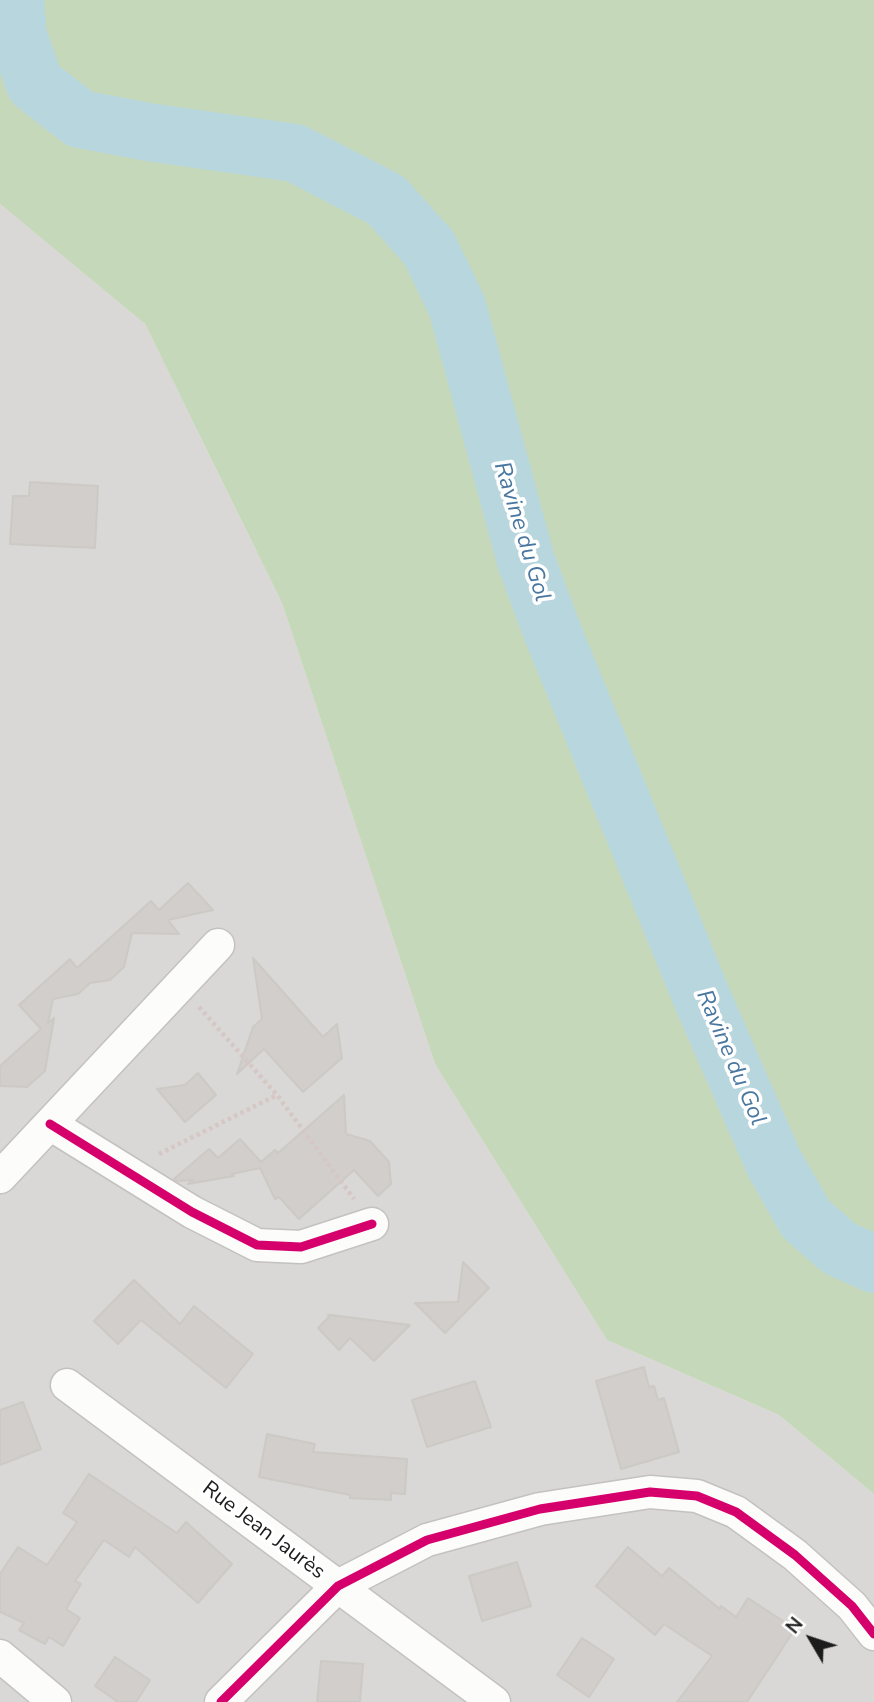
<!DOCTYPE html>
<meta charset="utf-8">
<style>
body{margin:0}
#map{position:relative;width:874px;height:1702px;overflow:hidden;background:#eae8e4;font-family:"Nunito Sans",sans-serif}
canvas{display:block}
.north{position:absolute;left:776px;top:1604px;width:70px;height:70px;-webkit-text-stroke:5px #fff;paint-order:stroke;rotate:309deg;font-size:19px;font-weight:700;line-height:28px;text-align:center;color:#1c1c1c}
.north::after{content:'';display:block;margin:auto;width:24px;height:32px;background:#1c1c1c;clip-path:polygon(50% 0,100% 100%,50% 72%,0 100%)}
</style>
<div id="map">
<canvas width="874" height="1702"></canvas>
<div class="north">N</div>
</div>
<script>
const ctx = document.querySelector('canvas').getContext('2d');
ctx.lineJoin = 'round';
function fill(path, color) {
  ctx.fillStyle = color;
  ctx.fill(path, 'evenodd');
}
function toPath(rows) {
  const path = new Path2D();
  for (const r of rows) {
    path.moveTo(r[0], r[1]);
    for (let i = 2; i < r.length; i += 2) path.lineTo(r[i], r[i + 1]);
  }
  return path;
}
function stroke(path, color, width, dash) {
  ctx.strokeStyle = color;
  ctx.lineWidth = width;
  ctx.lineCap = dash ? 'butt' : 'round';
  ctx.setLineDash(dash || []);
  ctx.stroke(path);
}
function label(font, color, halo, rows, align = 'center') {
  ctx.font = font + ' "Nunito Sans",sans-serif';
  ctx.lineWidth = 7;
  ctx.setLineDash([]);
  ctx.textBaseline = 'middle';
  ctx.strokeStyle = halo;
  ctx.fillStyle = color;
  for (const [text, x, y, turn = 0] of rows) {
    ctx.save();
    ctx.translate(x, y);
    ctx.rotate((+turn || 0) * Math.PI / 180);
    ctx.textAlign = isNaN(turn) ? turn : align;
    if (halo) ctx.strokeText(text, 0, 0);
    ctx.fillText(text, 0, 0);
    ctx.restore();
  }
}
const residential = toPath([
 [0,204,145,324,282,603,435,1064,607,1340,779,1415,874,1494,874,1702,0,1702]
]);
const forest = toPath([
 [0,0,874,0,874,1494,779,1415,607,1340,435,1064,282,603,145,324,0,204]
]);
const river = toPath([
 [15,0,18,36,35,84,80,119,148,132,295,153,386,200,429,248,457,306,526,561,552,631,702,998,774,1163,806,1219,839,1248,874,1264]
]);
const building = toPath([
 [30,482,98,486,95,548,10,544,13,496,29,496,30,482],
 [188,883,213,910,168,920,179,934,132,933,124,967,110,980,90,983,78,994,53,999,48,1023,54,1018,45,1071,27,1087,0,1086,0,1066,41,1029,19,1005,70,959,77,968,151,901,159,910,188,883],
 [253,958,323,1037,337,1024,342,1058,303,1092,264,1049,237,1074,253,1027,262,1019,253,958],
 [198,1073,216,1095,185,1122,157,1089,185,1085,198,1073],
 [344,1095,346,1134,370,1141,389,1162,391,1184,378,1196,354,1170,299,1219,279,1197,275,1199,260,1168,232,1174,234,1176,188,1184,193,1180,177,1181,174,1179,209,1149,218,1158,240,1139,261,1162,275,1150,278,1153,344,1095],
 [463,1262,489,1288,445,1333,415,1303,458,1302,463,1262],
 [134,1280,180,1324,194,1306,253,1354,226,1388,141,1320,118,1344,94,1321,134,1280],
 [328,1315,331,1315,410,1325,374,1361,350,1338,339,1350,318,1328,329,1317,328,1315],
 [644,1367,649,1387,654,1386,658,1400,664,1398,679,1452,621,1469,596,1381,644,1367],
 [475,1381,491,1427,427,1447,412,1400,475,1381],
 [23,1402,41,1449,0,1465,0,1410,23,1402],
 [267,1434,315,1444,313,1452,407,1459,405,1494,391,1493,391,1500,350,1498,350,1495,259,1477,267,1434],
 [89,1474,177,1533,186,1522,232,1564,198,1603,135,1547,129,1557,104,1540,75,1581,81,1584,66,1609,80,1618,63,1646,49,1637,45,1644,19,1630,24,1623,0,1612,0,1574,18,1547,47,1565,77,1522,63,1513,89,1474],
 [628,1547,662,1576,669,1568,720,1609,721,1606,736,1617,748,1598,795,1629,747,1702,677,1702,712,1656,664,1624,655,1635,596,1586,628,1547],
 [517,1562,531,1606,482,1621,469,1576,517,1562],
 [582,1638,614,1659,589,1697,557,1675,582,1638],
 [115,1657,150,1680,136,1702,118,1702,95,1686,115,1657],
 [321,1661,363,1664,360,1702,317,1702,321,1661]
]);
const path = toPath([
 [199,1007,277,1095,354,1199],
 [159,1154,277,1095]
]);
const street = toPath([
 [50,1124,192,1212,257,1245,301,1247,372,1224],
 [0,1177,218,945],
 [67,1385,494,1702],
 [0,1656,55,1702],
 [221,1702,338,1586,427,1540,540,1509,650,1492,697,1496,736,1512,795,1555,852,1606,874,1634]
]);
const cycleway = toPath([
 [50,1124,192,1212,257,1245,301,1247,372,1224],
 [221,1702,338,1586,427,1540,540,1509,650,1492,697,1496,736,1512,795,1555,852,1606,874,1634]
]);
const streetNames = [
 ["Rue Jean Jaurès",263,1531,37]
];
const waterNames = [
 ["Ravine du Gol",521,532,73],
 ["Ravine du Gol",730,1058,67]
];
fill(residential, '#d9d8d6');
fill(forest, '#c6d8ba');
stroke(river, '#b8d6dd', 58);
fill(building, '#d1cecb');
stroke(building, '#cdc9c5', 2);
stroke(street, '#c3c2c0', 35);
stroke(path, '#d5c7c4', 4.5, [3.5, 3.5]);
stroke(street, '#fcfcfb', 32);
stroke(cycleway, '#d6006c', 9);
label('21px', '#1c1c1c', '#fff', streetNames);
label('italic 23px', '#4977a0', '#fff', waterNames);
</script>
